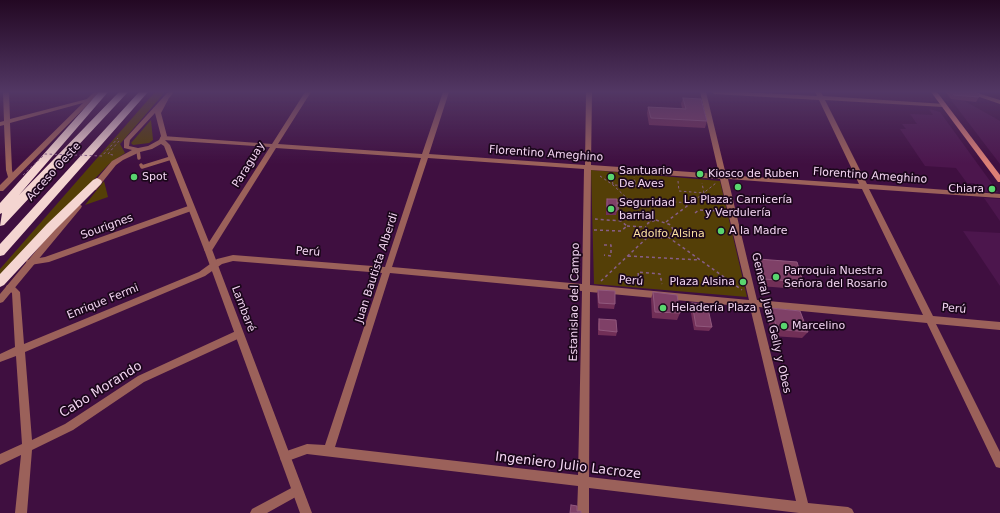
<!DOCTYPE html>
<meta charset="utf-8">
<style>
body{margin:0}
canvas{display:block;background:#3f0f40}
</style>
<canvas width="1000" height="513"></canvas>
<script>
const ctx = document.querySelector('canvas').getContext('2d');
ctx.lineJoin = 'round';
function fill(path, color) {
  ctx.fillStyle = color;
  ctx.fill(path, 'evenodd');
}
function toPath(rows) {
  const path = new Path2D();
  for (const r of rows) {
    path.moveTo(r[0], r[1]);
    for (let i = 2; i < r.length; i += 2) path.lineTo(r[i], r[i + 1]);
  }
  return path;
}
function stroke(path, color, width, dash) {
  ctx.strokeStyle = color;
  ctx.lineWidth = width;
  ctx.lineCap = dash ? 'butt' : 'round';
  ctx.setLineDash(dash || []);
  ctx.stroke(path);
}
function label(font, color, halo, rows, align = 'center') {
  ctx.font = font + ' "DejaVu Sans",sans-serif';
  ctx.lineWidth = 3.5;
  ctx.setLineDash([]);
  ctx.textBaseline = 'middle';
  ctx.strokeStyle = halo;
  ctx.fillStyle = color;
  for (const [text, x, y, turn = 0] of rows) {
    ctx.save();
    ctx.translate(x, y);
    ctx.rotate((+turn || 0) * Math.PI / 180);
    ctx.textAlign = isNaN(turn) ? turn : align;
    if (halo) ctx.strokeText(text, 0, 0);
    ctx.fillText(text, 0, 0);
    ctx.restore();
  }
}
const built = toPath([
 [945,92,956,92,963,100,1000,121,1000,164],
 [929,109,940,112,998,192,981,192,974,183,967,183,956,168,925,166,900,129,906,129,902,124,917,124,910,114,933,115],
 [984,198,1000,199,1000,221],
 [963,231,1000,233,1000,286]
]);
const green = toPath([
 [155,92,165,92,120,144,125,153,109,164,0,277,0,269],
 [151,120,153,140,149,143,133,145,131,143],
 [591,170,720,181,747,297,594,284],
 [104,181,108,197,85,205]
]);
const pathFar1 = toPath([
 [113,155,108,154,119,141],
 [600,176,613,185,633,204],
 [612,177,613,185,636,186,634,177],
 [678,181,679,191,704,193,702,183],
 [629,199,691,203],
 [616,203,618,204],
 [690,204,716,183]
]);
const path = toPath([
 [616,203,618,203,618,210],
 [632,203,651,221],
 [684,203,691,203],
 [695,213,699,210,722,211],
 [656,220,671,225,673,230,670,236,659,238,649,233,646,227,648,223,656,220],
 [666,222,691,203],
 [627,226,646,227],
 [594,230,621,231,627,226,621,221,595,219],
 [668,237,742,290],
 [604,245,611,245,611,256,604,255],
 [628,256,700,260],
 [601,281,651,234],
 [639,282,638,272,660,274,662,284]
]);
const service = toPath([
 [138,150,139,158],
 [141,165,142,167,171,158]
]);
const minor = toPath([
 [3,92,9,92,10,119,87,99,90,101,10,123,12,170,14,177,11,179,8,177,6,170,4,125,0,126,0,122,4,121,3,92],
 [305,92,311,92,278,144,422,154,443,92,449,92,429,154,585,165,586,92,592,92,591,165,719,174,700,92,706,92,726,175,859,184,819,100,714,94,711,92,742,92,817,96,815,92,821,92,823,96,945,104,945,106,943,107,825,100,867,184,1000,194,1000,198,869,189,933,316,1000,322,1000,330,936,324,1000,452,1000,468,996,467,927,323,759,307,808,503,848,507,852,509,854,513,799,513,589,488,589,513,577,513,578,486,307,454,285,462,281,461,280,457,281,453,307,444,325,445,382,273,233,261,222,264,205,276,25,352,32,440,65,424,138,376,236,331,239,330,242,331,243,334,242,337,144,382,73,430,32,450,27,513,15,513,21,455,0,465,0,454,22,444,16,356,0,362,0,354,15,347,12,293,7,289,6,287,7,285,13,285,20,292,24,344,199,272,217,259,233,255,385,267,421,158,276,148,211,252,208,253,204,250,270,147,163,140,160,138,163,136,272,144,305,92],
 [428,158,584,169,582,284,392,267,428,158],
 [591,170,720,179,749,300,590,285,591,170],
 [728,179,862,189,923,315,757,300,728,179],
 [390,273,582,291,578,475,335,447,390,273],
 [590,292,750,307,796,501,589,477,590,292],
 [965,92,974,92,1000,100,1000,104,965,92],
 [191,205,195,208,194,210,49,262,30,265,27,264,26,262,27,260,45,257,191,205],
 [297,485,301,486,302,490,301,494,267,513,250,513,252,509,297,485]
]);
const tertiary = toPath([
 [94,92,100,92,3,191,0,191,0,185,94,92],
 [168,92,174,92,169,98,161,113,167,136,165,140,170,145,213,252,312,513,300,513,205,252,164,146,161,144,152,149,140,152,123,160,116,165,96,190,90,190,89,188,112,161,132,150,124,148,124,140,168,92],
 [155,113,161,136,159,140,148,146,138,148,129,146,130,140,155,113],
 [78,203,82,206,81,208,3,302,0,303,0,294,75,204,78,203]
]);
const secondary = toPath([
 [931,92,937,92,1000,175,1000,182,998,182,931,92]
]);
const motorway = toPath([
 [99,92,108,92,19,195,119,92,128,92,4,225,0,226,2,213,0,214,0,203,99,92],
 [139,92,148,92,4,255,0,256,0,244,139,92],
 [97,178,101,180,102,182,101,184,55,230,4,285,0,287,0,274,47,224,93,180,97,178]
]);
const pathBridge = toPath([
 [23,175,45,154,102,156,118,138]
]);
const wall = toPath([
 [946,92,974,92,979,97,976,102,951,99],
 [683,98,707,121,705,128,649,125,647,113,648,107,682,108,681,104],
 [607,199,617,211,616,215,606,215,606,203],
 [758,259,803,282,798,289,760,286,754,266],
 [598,290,615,304,614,309,598,308,597,294],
 [653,292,680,313,677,320,652,318,651,299],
 [692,303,712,327,709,331,694,330,690,308],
 [771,308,808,332,802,338,772,336,767,315],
 [599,319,617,332,616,336,598,335,598,324]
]);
const building = toPath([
 [952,92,974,92,980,94,979,97,954,95,952,92],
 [683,98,701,99,707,121,651,118,648,107,686,109,683,98],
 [607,199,617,199,617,211,607,210,607,199],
 [758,259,797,262,803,282,764,279,758,259],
 [598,290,615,291,615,304,599,303,598,290],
 [653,292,677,295,680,313,655,312,653,292],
 [692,303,707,304,712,327,696,326,692,303],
 [771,308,800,311,808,332,777,329,771,308],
 [599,319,616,320,617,332,599,330,599,319],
 [571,505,577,506,577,511,581,511,581,513,570,513,571,505]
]);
const markers = [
 [700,174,4,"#59d56f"],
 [134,177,4,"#59d56f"],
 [611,177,4,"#59d56f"],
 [738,187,4,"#59d56f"],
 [992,189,4,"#59d56f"],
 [611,209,4,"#59d56f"],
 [721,231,4,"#59d56f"],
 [776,277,4,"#59d56f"],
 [743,282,4,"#59d56f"],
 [663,308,4,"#59d56f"],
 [784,326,4,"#59d56f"]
];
const streetNames = [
 ["Florentino Ameghino",546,154,4],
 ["Paraguay",249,165,-58],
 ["Acceso Oeste",54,172,-48],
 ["Florentino Ameghino",870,176,4],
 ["Sourignes",107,227,-20],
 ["Perú",308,252,4],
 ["Juan Bautista Alberdi",377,268,-72],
 ["Perú",631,281,5],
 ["Enrique Fermi",103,302,-22],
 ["Estanislao del Campo",575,302,-89],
 ["Lambaré",243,309,69],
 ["Perú",954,309,5],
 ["General Juan Gelly y Obes",771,323,77]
];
const poiNames = [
 ["Santuario",619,171],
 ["De Aves",619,184],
 ["Kiosco de Ruben",708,174],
 ["Spot",142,177],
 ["Chiara",984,189,"right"],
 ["La Plaza: Carnicería",738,200,"center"],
 ["y Verdulería",738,213,"center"],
 ["Seguridad",619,203],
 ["barrial",619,216],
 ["A la Madre",729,231],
 ["Parroquia Nuestra",784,271],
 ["Señora del Rosario",784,284],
 ["Plaza Alsina",735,282,"right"],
 ["Heladería Plaza",671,308],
 ["Marcelino",792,326]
];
const parkNames = [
 ["Adolfo Alsina",669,234]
];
const nearStreetnames = [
 ["Cabo Morando",101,390,-32],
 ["Ingeniero Julio Lacroze",568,466,7]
];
fill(built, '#4c164d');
fill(green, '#543f07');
stroke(pathFar1, '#875e87', 1, [2.5, 2.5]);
stroke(path, '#875e87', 1.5, [3, 3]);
stroke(service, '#9b615a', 3.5);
fill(minor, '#9b615a');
fill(tertiary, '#9b615a');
fill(secondary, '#dd8076');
fill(motorway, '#f4d5d1');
stroke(pathBridge, '#875e87', 1, [2.5, 2.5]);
fill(wall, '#712f57');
fill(building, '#7f4067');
stroke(building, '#91587d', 1);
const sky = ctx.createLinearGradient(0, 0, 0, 164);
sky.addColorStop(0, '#230823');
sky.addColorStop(0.56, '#523764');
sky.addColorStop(1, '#52376400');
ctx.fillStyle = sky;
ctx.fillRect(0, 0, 1000, 164);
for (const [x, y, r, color] of markers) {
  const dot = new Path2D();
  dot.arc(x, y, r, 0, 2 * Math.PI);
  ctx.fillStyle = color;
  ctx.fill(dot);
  stroke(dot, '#1b071b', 1.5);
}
label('11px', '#f3d5f2', '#1b071b', streetNames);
label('11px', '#f3d5f2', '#1b071b', poiNames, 'left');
label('11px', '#fbe0a1', '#1b071b', parkNames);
label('13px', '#f3d5f2', '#1b071b', nearStreetnames);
</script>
